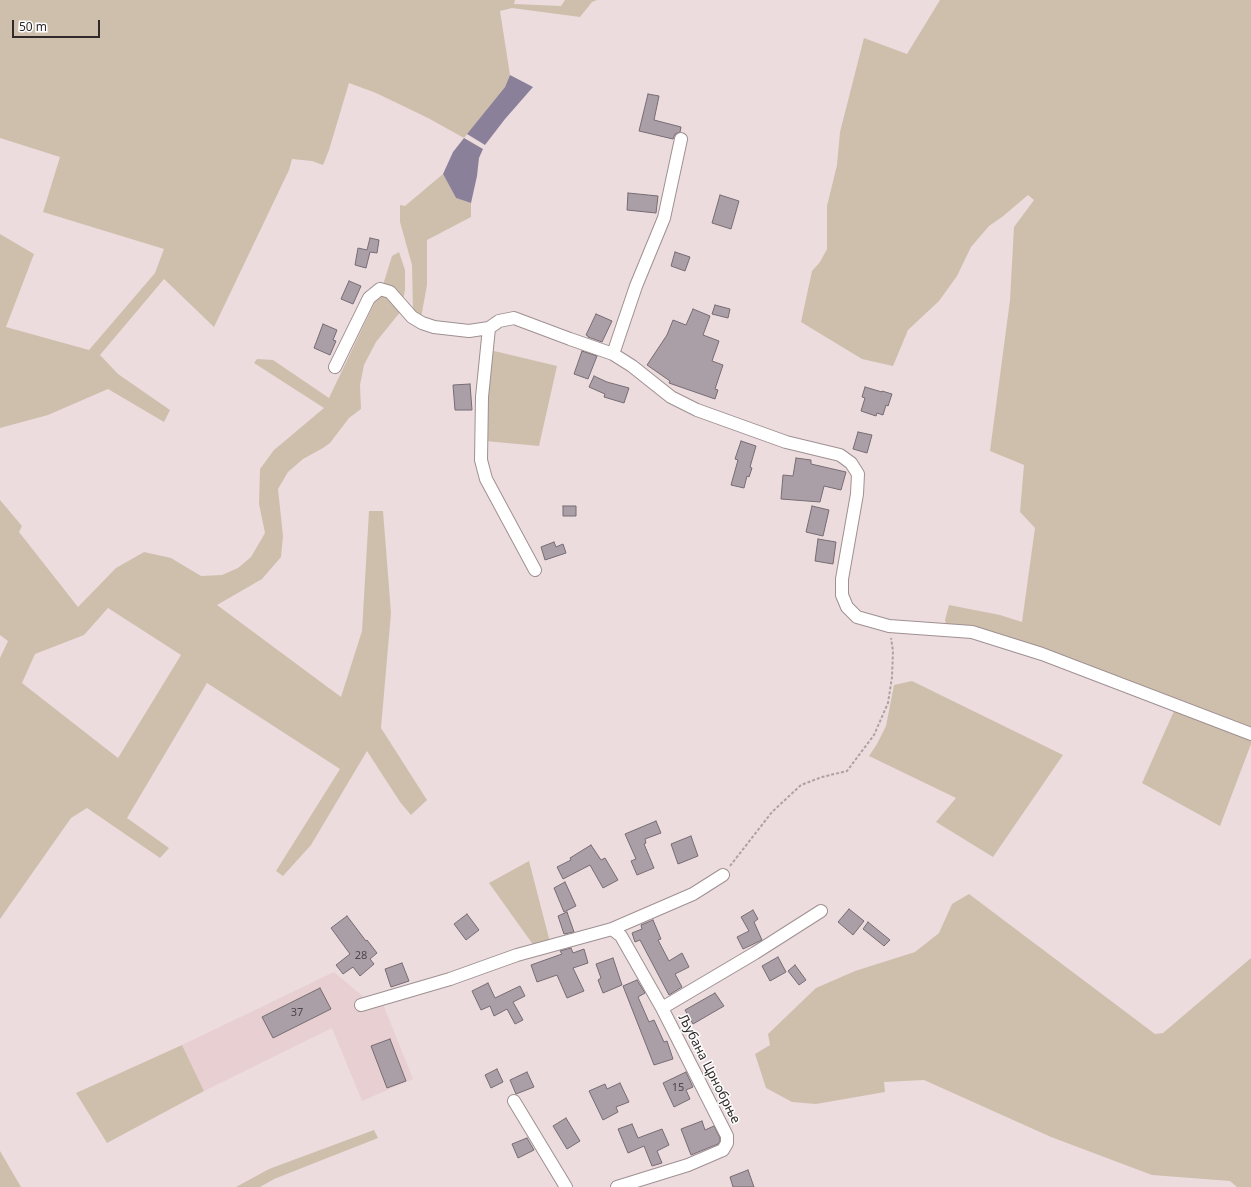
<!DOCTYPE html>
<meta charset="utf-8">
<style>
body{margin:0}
#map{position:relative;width:1251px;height:1187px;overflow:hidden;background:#ecdcde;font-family:"Noto Sans",sans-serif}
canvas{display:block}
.scale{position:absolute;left:12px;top:20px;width:88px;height:18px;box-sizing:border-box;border:2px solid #2f292a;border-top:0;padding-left:5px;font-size:12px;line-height:14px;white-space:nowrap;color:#2f292a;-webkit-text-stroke:3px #fff;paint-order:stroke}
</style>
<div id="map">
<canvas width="1251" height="1187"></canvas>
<div class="scale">50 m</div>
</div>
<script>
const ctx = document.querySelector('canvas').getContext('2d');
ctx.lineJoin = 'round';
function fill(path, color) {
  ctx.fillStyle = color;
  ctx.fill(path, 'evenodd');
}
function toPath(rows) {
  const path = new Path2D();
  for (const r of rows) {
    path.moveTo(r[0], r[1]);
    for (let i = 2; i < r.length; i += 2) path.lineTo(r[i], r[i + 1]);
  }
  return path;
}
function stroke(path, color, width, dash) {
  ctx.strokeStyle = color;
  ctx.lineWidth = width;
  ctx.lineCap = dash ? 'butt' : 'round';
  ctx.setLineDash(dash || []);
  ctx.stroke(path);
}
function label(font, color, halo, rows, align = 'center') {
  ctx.font = font + ' "Noto Sans",sans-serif';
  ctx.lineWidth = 3;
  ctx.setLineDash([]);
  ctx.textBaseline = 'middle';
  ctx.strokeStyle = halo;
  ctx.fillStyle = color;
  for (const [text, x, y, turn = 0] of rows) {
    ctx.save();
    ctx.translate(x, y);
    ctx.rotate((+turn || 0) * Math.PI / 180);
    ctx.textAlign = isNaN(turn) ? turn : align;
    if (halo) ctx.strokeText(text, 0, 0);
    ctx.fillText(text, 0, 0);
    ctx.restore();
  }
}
const built = toPath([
 [334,972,366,999,383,1004,413,1079,362,1101,332,1028,204,1091,182,1045]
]);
const green = toPath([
 [0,0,515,0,514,4,561,6,565,0,597,0,592,2,580,17,512,8,500,11,510,75,505,87,464,138,428,118,376,93,349,83,329,150,323,165,312,161,292,159,289,170,214,327,164,279,100,355,118,374,170,410,164,422,108,389,48,415,0,428,0,234,34,254,6,327,89,350,155,273,164,249,43,212,60,157,0,138],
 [940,0,1251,0,1251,728,1057,653,1001,634,975,627,946,624,945,620,949,605,1000,615,1022,622,1035,528,1020,512,1024,465,990,451,1010,300,1014,227,1034,200,1028,195,1002,217,989,226,971,247,957,276,939,301,908,330,893,366,862,359,801,322,812,271,820,262,827,249,827,206,837,165,840,132,864,38,907,54],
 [443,174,456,198,471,203,471,217,427,240,427,285,421,318,413,311,412,265,400,222,400,205,405,206],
 [399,252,405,270,405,290,401,311,376,342,364,365,360,385,361,409,349,418,330,443,323,448,303,459,288,472,278,489,283,536,281,557,262,579,217,605,341,697,362,631,369,511,383,511,391,613,381,728,427,800,411,815,400,802,367,751,311,845,283,876,276,871,340,769,207,683,127,818,169,848,160,858,87,808,71,818,0,919,0,658,8,641,0,635,0,500,22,526,19,532,78,607,116,568,144,552,171,558,201,576,222,575,238,568,251,557,265,533,259,504,260,469,274,450,324,408,254,363,257,359,273,360,329,398,383,285,392,256],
 [108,608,181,655,118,758,22,683,35,654,84,635],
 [490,350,557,366,539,446,485,441],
 [912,681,1063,755,993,857,936,822,956,798,869,756,877,744,886,726,894,685],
 [1174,711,1251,740,1251,744,1220,826,1142,783],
 [529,861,550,942,534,946,489,883],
 [969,894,1155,1034,1163,1033,1251,958,1251,1187,1237,1187,1230,1181,1152,1175,1051,1137,924,1080,884,1082,885,1092,816,1104,792,1102,766,1088,755,1054,770,1045,768,1034,816,988,855,971,915,952,939,933,952,904],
 [182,1045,204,1091,107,1143,76,1093],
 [374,1130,378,1138,274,1179,260,1187,236,1187,269,1169],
 [0,1151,21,1187,0,1187]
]);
const water = toPath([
 [510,75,533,87,505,119,485,145,467,134,505,87],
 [464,138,483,149,479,158,477,176,471,203,456,198,443,174,453,152]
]);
const building = toPath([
 [648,94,659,96,654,120,681,127,680,132,675,134,673,139,639,131,648,94],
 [628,193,658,196,656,213,627,210,628,193],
 [720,195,739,201,731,229,712,223,720,195],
 [370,238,379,240,377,253,370,252,366,268,355,265,358,248,367,250,370,238],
 [675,252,690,257,685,271,671,266,675,252],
 [349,281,361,286,353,304,341,299,349,281],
 [715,305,730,309,728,318,712,314,715,305],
 [693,309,710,316,703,335,719,341,712,361,723,365,715,389,718,390,715,399,669,383,670,381,647,365,667,335,673,320,686,325,693,309],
 [596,314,612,321,602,342,588,337,588,336,586,335,596,314],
 [323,324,337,330,333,340,336,341,330,355,314,348,323,324],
 [582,351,597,356,588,379,574,374,582,351],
 [594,376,607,382,629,388,624,403,604,397,605,394,589,387,594,376],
 [470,384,472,410,455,410,453,385,470,384],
 [865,387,882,392,882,391,892,394,888,406,886,405,883,415,877,413,876,416,861,411,865,398,862,397,865,387],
 [858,432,872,435,867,453,853,449,858,432],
 [741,441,756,446,750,467,752,468,749,477,747,476,744,488,731,485,738,460,735,459,741,441],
 [796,458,811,460,811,464,846,472,841,490,824,486,820,502,781,499,783,475,793,476,796,458],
 [563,506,576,506,576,516,563,516,563,506],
 [812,506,829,510,823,536,806,532,812,506],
 [818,539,836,542,833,564,815,561,818,539],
 [554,542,556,547,563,544,566,553,545,560,541,547,554,542],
 [656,821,661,833,645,839,646,843,644,844,654,868,637,875,631,861,636,859,625,834,656,821],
 [691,836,698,856,678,864,671,844,691,836],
 [591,845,601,860,605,858,618,880,603,888,590,865,563,879,557,867,571,860,570,858,591,845],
 [565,882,576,906,564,912,554,888,565,882],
 [849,909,864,921,853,935,838,922,849,909],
 [753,910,758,919,754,922,762,940,743,949,737,937,749,931,741,917,753,910],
 [567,912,574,932,564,934,558,916,567,912],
 [467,914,479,930,466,940,454,924,467,914],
 [347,916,366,941,367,940,377,953,370,959,374,964,360,976,353,967,343,974,336,965,350,954,331,928,347,916],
 [653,920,661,939,658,940,669,961,682,953,689,967,675,974,682,987,669,995,640,940,635,942,632,933,642,929,641,925,653,920],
 [868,922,890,940,884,946,863,929,868,922],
 [571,948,573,953,584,949,588,963,573,968,584,991,567,998,557,975,537,982,531,965,562,954,560,951,571,948],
 [778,957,786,972,770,981,762,966,778,957],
 [613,958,622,985,603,993,598,980,601,978,596,964,613,958],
 [402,963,409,981,391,987,385,969,402,963],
 [795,965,806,980,799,985,788,971,795,965],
 [637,980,645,993,638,997,649,1022,654,1020,664,1042,667,1041,673,1059,654,1065,623,986,637,980],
 [488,983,495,998,520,986,525,996,513,1002,523,1020,515,1024,507,1009,494,1016,490,1006,481,1010,472,991,488,983],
 [320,988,331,1009,273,1038,262,1017,320,988],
 [715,993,724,1006,693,1024,685,1010,715,993],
 [390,1039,406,1081,387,1088,371,1046,390,1039],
 [497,1069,503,1082,491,1088,485,1075,497,1069],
 [527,1072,534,1087,516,1094,510,1080,527,1072],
 [686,1072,693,1087,686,1090,690,1099,674,1107,663,1083,686,1072],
 [620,1083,629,1102,616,1107,618,1112,603,1120,589,1091,605,1084,607,1089,620,1083],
 [566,1118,580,1141,567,1149,553,1126,566,1118],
 [702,1121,705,1130,714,1126,720,1138,720,1141,718,1144,691,1155,681,1129,702,1121],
 [632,1124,638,1138,662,1129,669,1145,657,1151,662,1163,652,1166,644,1146,628,1153,618,1129,632,1124],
 [527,1138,534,1150,518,1158,512,1144,527,1138],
 [748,1170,754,1187,733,1187,730,1177,748,1170]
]);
const path = toPath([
 [730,866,772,812,801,785,822,777,847,771,874,735,888,703,892,677,893,651,891,638]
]);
const street = toPath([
 [613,354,636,286,664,218,681,139],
 [335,367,369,298,380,289,390,292,412,317,422,323,434,327,469,331,489,328],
 [535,570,486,479,481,460,482,397,489,328,499,321,514,318,570,339,613,354,632,366,671,397,697,410,786,442,840,455,851,463,858,474,857,494,842,579,842,595,847,607,857,617,889,626,972,632,1042,654,1251,734],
 [612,929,621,936,662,1008,727,1136,727,1143,723,1150,688,1165,617,1187],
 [361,1005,450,979,517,955,612,929,693,894,723,875],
 [662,1008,755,953,821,911],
 [514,1101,566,1187]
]);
const numberNames = [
 ["28",361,956],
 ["37",297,1013],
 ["15",678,1088]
];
const streetNames = [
 ["Љубана Црнобрње",709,1069,63]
];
fill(built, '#e8cfd2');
fill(green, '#cebfac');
fill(water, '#8b8099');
fill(building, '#ab9fa7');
stroke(building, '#776c73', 1);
stroke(street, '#9f9092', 14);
stroke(path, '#aea1a3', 2, [3, 2]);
stroke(street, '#fff', 12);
label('11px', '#4e4649', null, numberNames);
label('13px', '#2f292a', '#fff', streetNames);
</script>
